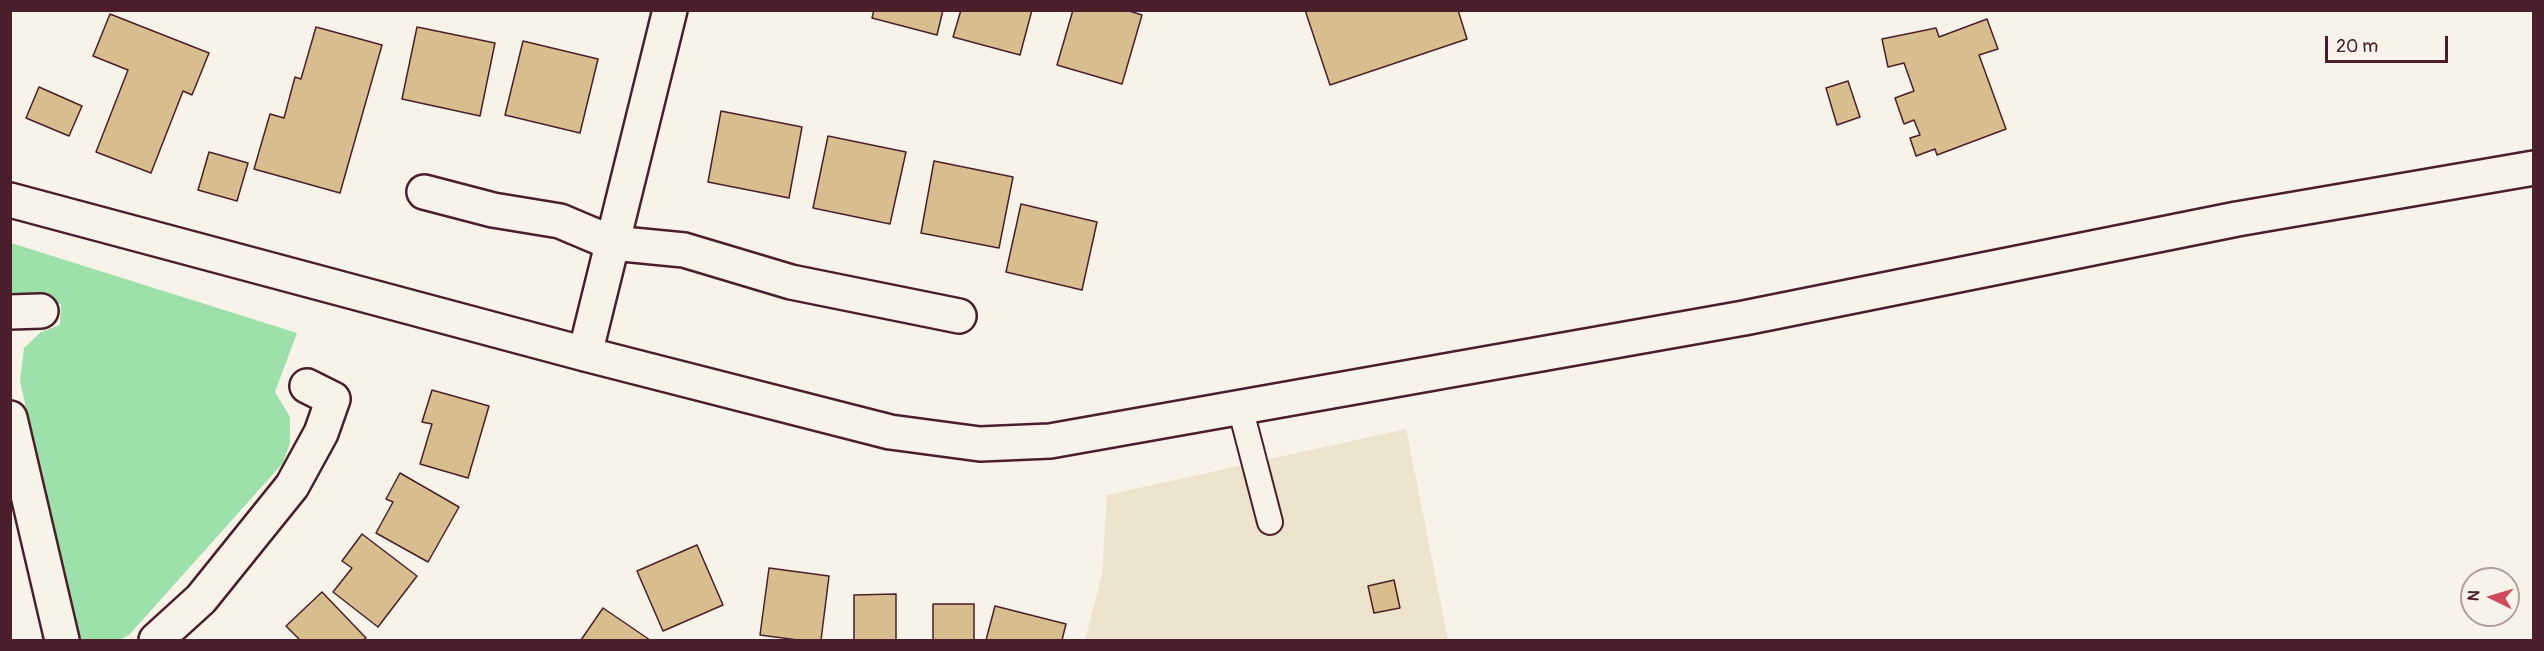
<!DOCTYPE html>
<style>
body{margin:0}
#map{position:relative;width:2544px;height:651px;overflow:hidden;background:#f7f3e8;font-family:Pangolin,sans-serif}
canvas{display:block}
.frame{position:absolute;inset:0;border:12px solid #4a1f2b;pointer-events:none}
.north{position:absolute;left:2460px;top:567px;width:60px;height:60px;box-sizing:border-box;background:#f7f3e8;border:2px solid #b29e9c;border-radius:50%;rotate:275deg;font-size:16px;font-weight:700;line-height:24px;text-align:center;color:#4a1f2b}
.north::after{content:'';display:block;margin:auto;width:21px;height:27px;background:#d1495b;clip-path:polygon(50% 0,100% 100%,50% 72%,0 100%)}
.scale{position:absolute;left:2325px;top:36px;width:123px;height:27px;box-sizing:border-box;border:3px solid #4a1f2b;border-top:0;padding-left:8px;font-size:18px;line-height:21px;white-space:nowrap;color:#4a1f2b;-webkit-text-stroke:4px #f7f3e8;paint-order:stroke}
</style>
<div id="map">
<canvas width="2544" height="651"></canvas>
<div class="frame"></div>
<div class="north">N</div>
<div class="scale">20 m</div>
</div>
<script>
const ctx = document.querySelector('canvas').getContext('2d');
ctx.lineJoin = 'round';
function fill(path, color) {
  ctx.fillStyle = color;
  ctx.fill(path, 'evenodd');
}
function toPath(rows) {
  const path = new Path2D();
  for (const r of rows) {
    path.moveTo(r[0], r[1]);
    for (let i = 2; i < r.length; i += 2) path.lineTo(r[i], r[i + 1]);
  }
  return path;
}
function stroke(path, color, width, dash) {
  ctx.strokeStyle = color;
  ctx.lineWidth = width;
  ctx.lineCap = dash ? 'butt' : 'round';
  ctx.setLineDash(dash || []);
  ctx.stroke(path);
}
const built = toPath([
 [1406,429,1448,640,1085,640,1102,575,1107,495]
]);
const green = toPath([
 [11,243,297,333,275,392,290,417,290,443,283,463,129,635,119,640,77,640,20,381,24,348,41,332,60,325,61,304,11,292]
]);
const building = toPath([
 [874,10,943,10,937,35,872,18,874,10],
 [961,10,1032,10,1020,55,953,37,961,10],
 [1073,10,1126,10,1142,15,1122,84,1057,65,1073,10],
 [1305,10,1458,10,1467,39,1330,85,1305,10],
 [110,14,209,53,192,95,183,91,151,173,96,152,128,70,93,56,110,14],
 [1987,19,1998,49,1979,55,2006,129,1937,155,1935,149,1916,156,1910,138,1920,135,1914,120,1904,124,1895,98,1914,91,1904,63,1888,67,1882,39,1936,28,1939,37,1987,19],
 [316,27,382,45,340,193,254,169,270,114,284,118,295,77,301,79,316,27],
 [417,27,495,43,480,116,402,99,417,27],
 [523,41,598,59,580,133,505,115,523,41],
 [1848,81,1860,117,1837,125,1826,88,1848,81],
 [39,87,82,106,69,136,26,118,39,87],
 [721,111,802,127,789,198,708,182,721,111],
 [828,136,906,152,890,224,813,208,828,136],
 [209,152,248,163,237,201,198,190,209,152],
 [934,161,1013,177,999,248,921,233,934,161],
 [1021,204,1097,222,1082,290,1006,272,1021,204],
 [432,390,489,406,468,478,420,464,432,424,422,422,432,390],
 [400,473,459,507,428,562,376,533,393,502,386,499,400,473],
 [362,534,417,576,378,627,333,592,352,568,342,561,362,534],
 [697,545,723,605,663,631,637,571,697,545],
 [769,568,829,576,821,640,798,640,760,635,769,568],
 [1394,580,1400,608,1374,613,1368,586,1394,580],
 [322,592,366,638,363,640,300,640,286,626,322,592],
 [896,594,896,640,854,640,854,595,896,594],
 [933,604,974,604,974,640,933,640,933,604],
 [995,606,1066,624,1062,640,986,640,995,606],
 [603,608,650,640,581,640,603,608]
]);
const lane = toPath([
 [1240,407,1270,522]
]);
const street = toPath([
 [424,192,493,210,560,221,612,243,684,250,791,282,959,316],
 [10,200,585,354,890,432,980,444,1050,441,1744,318,2237,219,2534,168],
 [10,312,41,311],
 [585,354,670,10],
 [10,418,62,640],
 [156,640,201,599,292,486,321,433,333,399,307,386]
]);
fill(built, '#eee3cd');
fill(green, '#9de0aa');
fill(building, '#d8be8e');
stroke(building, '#4a1f2b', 1.5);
stroke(lane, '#4a1f2b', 28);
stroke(street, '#4a1f2b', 38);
stroke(lane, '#f7f3e8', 24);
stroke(street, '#f7f3e8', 33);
</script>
